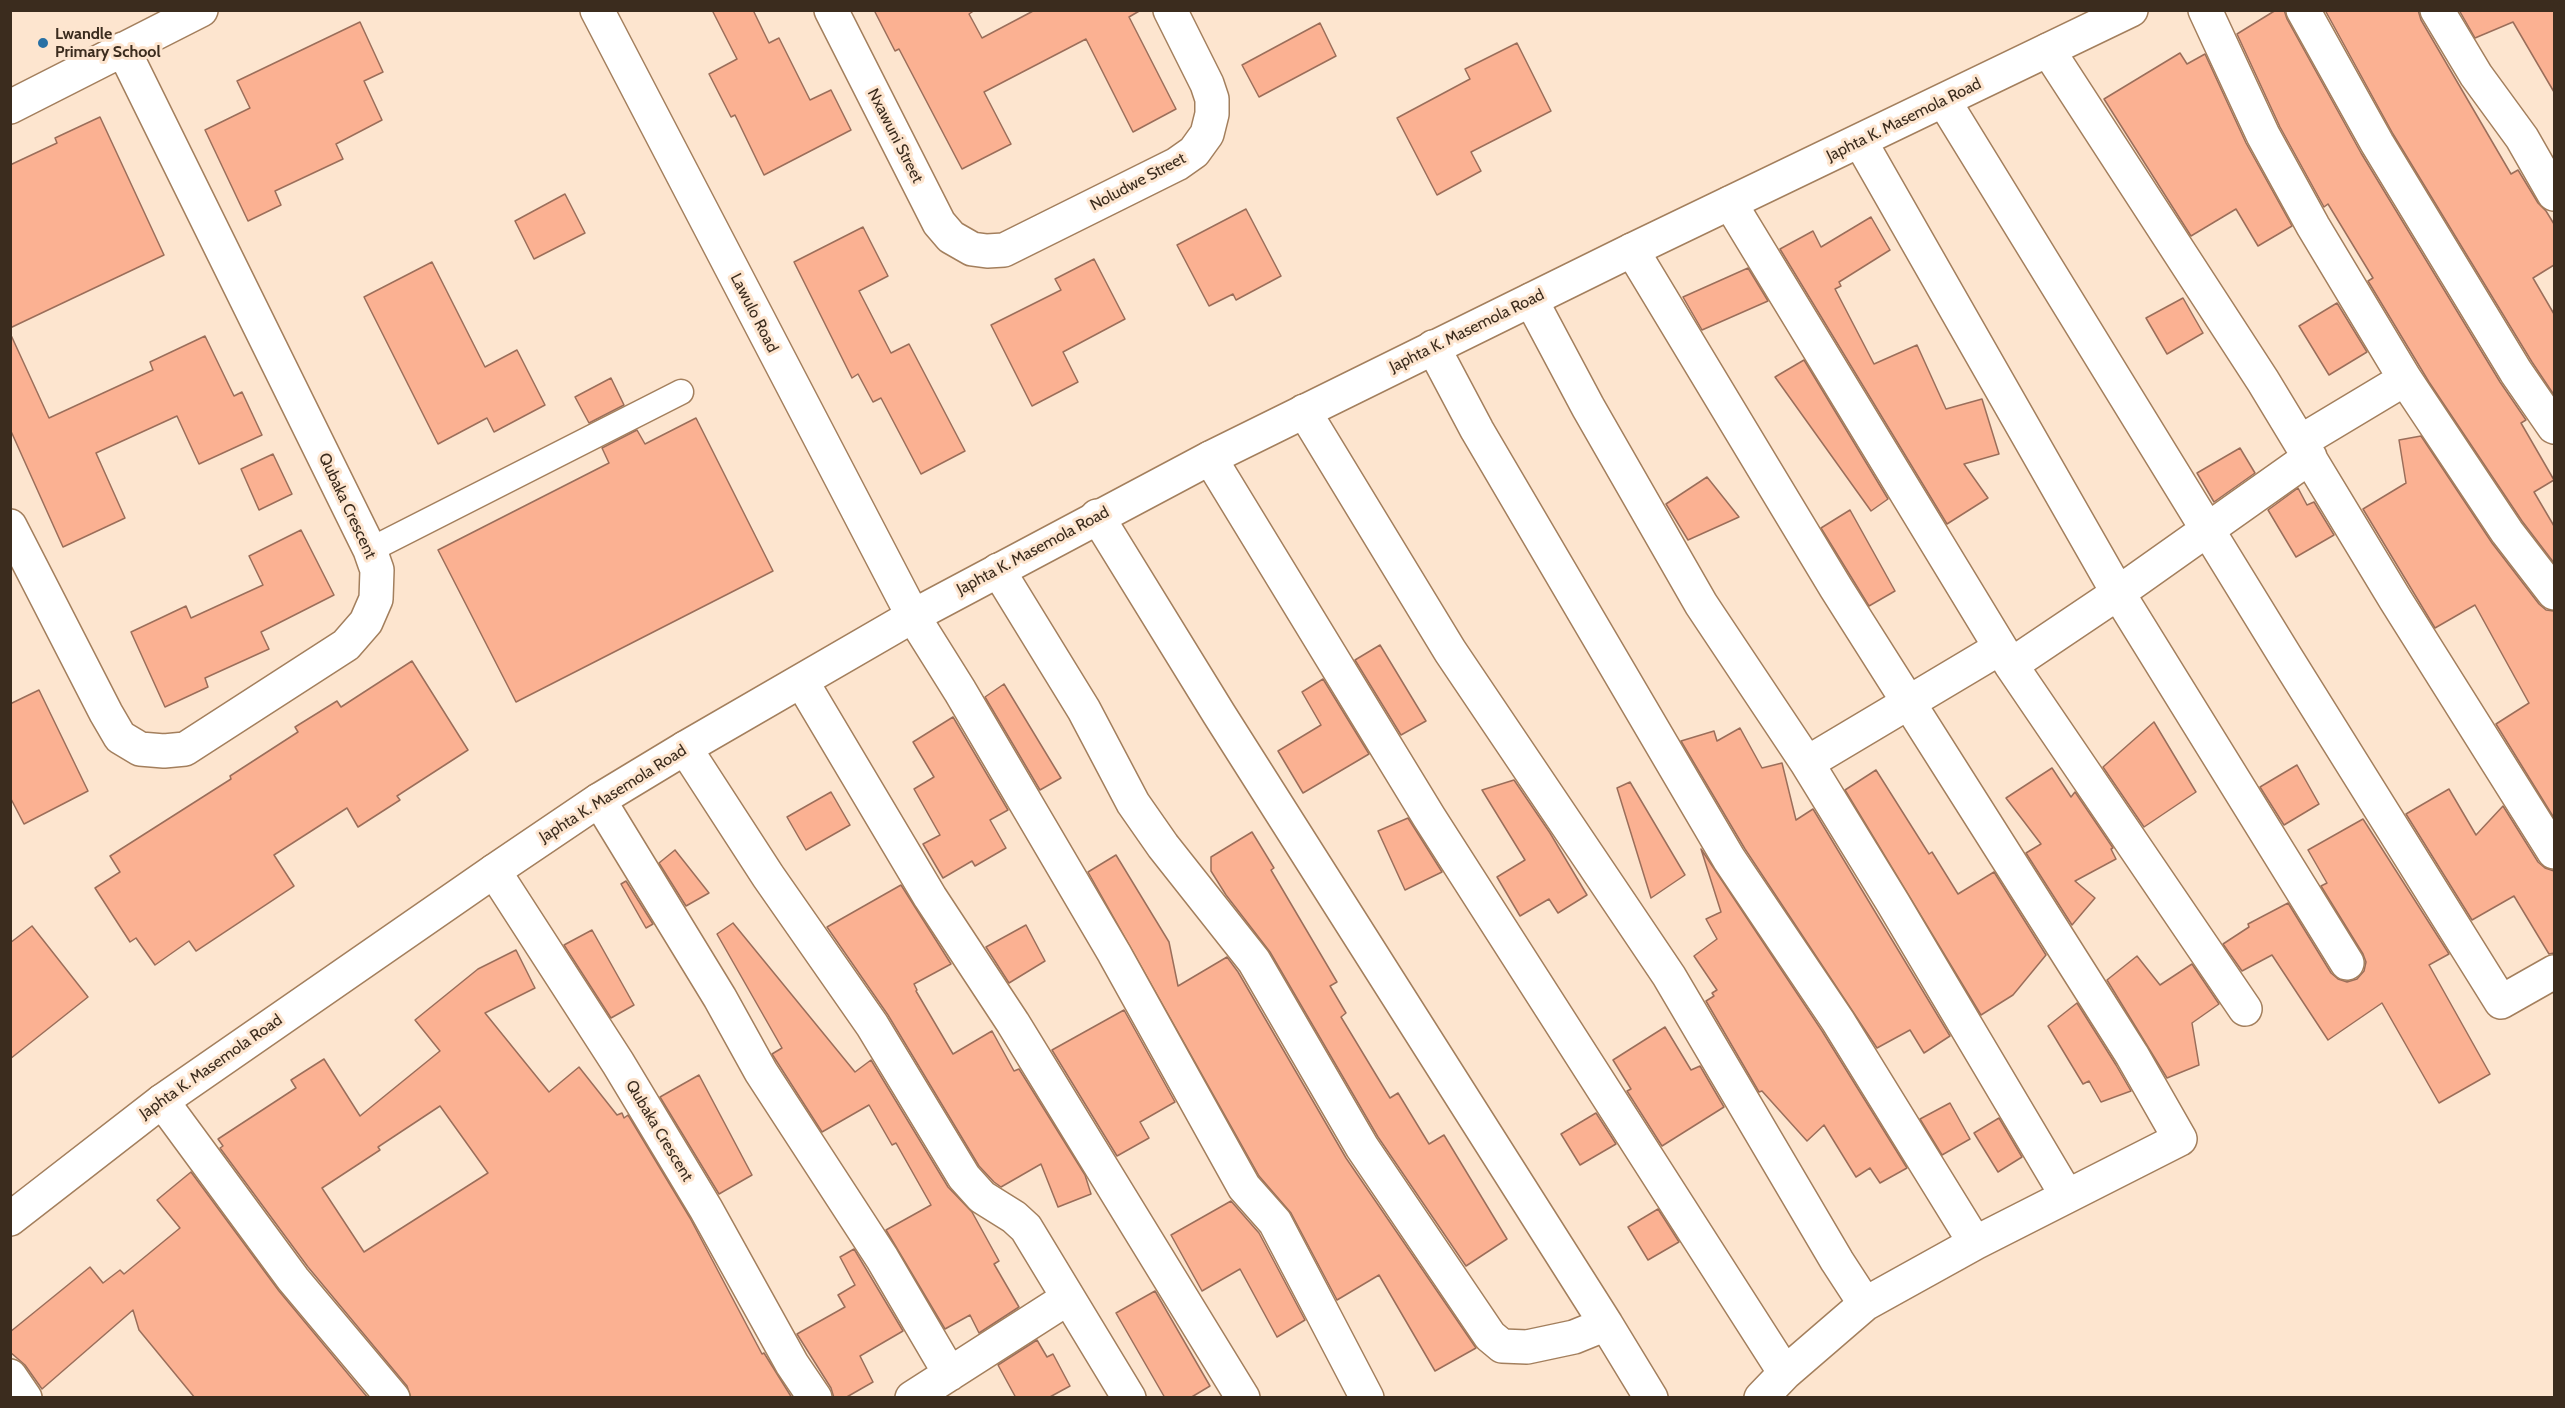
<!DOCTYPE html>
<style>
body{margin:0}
#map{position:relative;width:2565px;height:1408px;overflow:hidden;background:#fde5cf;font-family:Cabin,sans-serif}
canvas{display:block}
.frame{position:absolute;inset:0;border:12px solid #3b2c1e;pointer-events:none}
</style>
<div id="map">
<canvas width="2565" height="1408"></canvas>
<div class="frame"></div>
</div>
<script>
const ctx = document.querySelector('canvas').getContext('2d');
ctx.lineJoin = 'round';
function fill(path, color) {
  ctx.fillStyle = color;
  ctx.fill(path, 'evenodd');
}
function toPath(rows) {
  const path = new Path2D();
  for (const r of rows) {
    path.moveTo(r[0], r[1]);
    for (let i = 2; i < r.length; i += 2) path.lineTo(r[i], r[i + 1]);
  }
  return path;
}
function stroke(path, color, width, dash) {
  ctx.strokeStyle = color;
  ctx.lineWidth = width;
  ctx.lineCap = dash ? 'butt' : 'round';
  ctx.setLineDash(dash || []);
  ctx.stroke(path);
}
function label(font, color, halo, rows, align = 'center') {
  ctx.font = font + ' Cabin,sans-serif';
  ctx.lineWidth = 6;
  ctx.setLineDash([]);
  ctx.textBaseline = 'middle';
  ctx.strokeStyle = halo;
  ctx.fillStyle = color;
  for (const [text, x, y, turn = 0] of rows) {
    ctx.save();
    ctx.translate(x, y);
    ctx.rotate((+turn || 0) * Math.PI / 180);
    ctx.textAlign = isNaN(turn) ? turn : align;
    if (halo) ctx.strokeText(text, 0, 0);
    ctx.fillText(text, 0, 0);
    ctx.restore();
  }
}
const building = toPath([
 [712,10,753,10,769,43,779,38,810,100,831,90,851,130,764,175,735,115,731,117,709,74,737,59,712,10],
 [874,10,975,10,969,14,982,38,1035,10,1141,10,1129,17,1176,109,1133,132,1086,39,984,92,1011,144,962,169,899,49,895,51,874,10],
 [2276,10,2284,10,2287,19,2361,153,2500,382,2526,420,2521,423,2554,480,2534,492,2554,526,2554,563,2522,521,2429,382,2368,281,2373,278,2328,204,2324,207,2280,127,2237,34,2276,10],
 [2325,10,2418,10,2421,20,2511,174,2518,170,2538,203,2546,211,2554,224,2554,265,2533,278,2554,314,2554,395,2532,362,2393,134,2325,10],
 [2459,10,2554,10,2554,92,2513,22,2475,38,2459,10],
 [360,22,383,72,364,81,382,120,336,144,343,159,275,191,281,205,248,221,205,130,250,108,237,81,360,22],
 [1320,23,1336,56,1259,97,1242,65,1320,23],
 [1517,43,1551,111,1471,152,1481,171,1437,195,1397,118,1470,79,1465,69,1517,43],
 [2180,53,2187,64,2205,54,2246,143,2292,226,2258,246,2236,209,2191,236,2104,99,2180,53],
 [100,117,164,255,10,328,10,165,57,143,55,138,100,117],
 [565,194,585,233,534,259,515,221,565,194],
 [1246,209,1281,276,1236,300,1233,294,1209,306,1177,245,1246,209],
 [1871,217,1890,250,1839,282,1841,286,1835,289,1874,364,1917,345,1946,409,1982,399,1999,454,1964,464,1988,498,1947,524,1780,249,1813,231,1821,247,1871,217],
 [863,227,888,276,859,291,891,353,909,344,965,451,921,474,881,398,873,402,858,374,852,378,794,262,863,227],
 [1094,259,1125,319,1063,352,1078,382,1032,406,991,325,1061,290,1055,279,1094,259],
 [432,262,485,367,517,350,545,405,494,432,487,418,438,444,364,297,432,262],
 [1748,268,1768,301,1702,330,1683,297,1748,268],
 [2183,298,2203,333,2167,354,2146,318,2183,298],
 [2337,303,2367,352,2329,375,2299,326,2337,303],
 [10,333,49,418,153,370,150,362,205,336,234,396,242,392,262,435,199,464,177,416,96,453,125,518,63,547,10,429,10,333],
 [1804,360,1888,499,1871,511,1775,377,1804,360],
 [611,378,624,405,589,423,575,397,611,378],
 [696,418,773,571,516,702,438,550,609,463,602,448,637,430,645,444,696,418],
 [2421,436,2492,543,2539,604,2546,610,2554,611,2554,818,2496,724,2529,703,2475,605,2435,628,2363,509,2406,483,2399,440,2421,436],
 [2240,448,2255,473,2214,502,2197,473,2240,448],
 [273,454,292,494,259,510,241,469,273,454],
 [1707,477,1739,517,1688,540,1666,504,1707,477],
 [2298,488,2307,505,2314,502,2334,535,2296,557,2268,510,2298,488],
 [1850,510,1895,591,1869,606,1821,528,1850,510],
 [301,530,334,595,261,632,269,649,205,678,208,687,165,707,131,632,186,606,191,618,263,585,249,556,301,530],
 [1380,645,1426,721,1401,735,1355,660,1380,645],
 [412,661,468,750,397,796,400,800,358,827,347,808,274,855,294,886,196,951,189,941,155,965,136,938,130,942,95,888,120,872,110,856,231,779,230,776,298,732,295,727,337,701,341,707,412,661],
 [1323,679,1369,754,1303,793,1278,751,1321,725,1302,692,1323,679],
 [1004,684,1061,778,1040,790,985,697,1004,684],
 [39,690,88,791,24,824,10,797,10,704,39,690],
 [953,717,1008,810,990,820,1006,848,975,866,972,861,943,878,923,844,940,835,914,789,934,777,913,742,953,717],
 [2154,722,2196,792,2144,827,2103,767,2154,722],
 [1740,728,1762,768,1782,763,1796,820,1813,809,1950,1036,1924,1053,1910,1030,1877,1048,1745,849,1681,741,1714,731,1717,741,1740,728],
 [2297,765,2319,804,2284,825,2260,787,2297,765],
 [2052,768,2071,797,2075,792,2113,848,2111,849,2116,859,2075,881,2095,898,2072,925,2026,853,2041,844,2006,798,2052,768],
 [1876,770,1929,854,1932,852,1958,894,1994,872,2046,955,2013,995,1981,1015,1845,790,1876,770],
 [1514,780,1550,833,1587,895,1558,913,1549,899,1520,916,1497,877,1525,860,1482,790,1514,780],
 [1630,782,1685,875,1651,898,1617,788,1630,782],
 [2449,789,2476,835,2503,806,2538,862,2545,868,2554,871,2554,953,2549,954,2514,896,2472,920,2406,814,2449,789],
 [831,792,850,825,806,850,787,817,831,792],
 [1408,818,1442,872,1405,890,1378,831,1408,818],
 [2363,819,2449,954,2429,965,2490,1074,2439,1103,2382,1003,2328,1040,2272,955,2242,971,2223,944,2249,927,2248,924,2288,903,2331,973,2338,979,2347,982,2357,979,2364,971,2366,962,2363,954,2321,886,2327,883,2308,850,2363,819],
 [1252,832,1274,868,1271,870,1337,982,1330,986,1346,1013,1341,1017,1390,1098,1398,1093,1429,1144,1444,1135,1507,1239,1466,1266,1378,1137,1270,952,1226,895,1211,871,1211,857,1252,832],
 [1701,849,1822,1031,1907,1168,1880,1183,1870,1168,1856,1177,1824,1125,1807,1141,1762,1091,1759,1092,1706,1001,1714,996,1712,993,1717,990,1694,956,1717,939,1706,919,1721,912,1701,849],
 [675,850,709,893,686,906,659,863,675,850],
 [1116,855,1169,942,1178,986,1227,957,1238,972,1346,1158,1476,1348,1435,1371,1379,1275,1337,1300,1291,1213,1259,1176,1088,872,1116,855],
 [626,881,653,924,646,928,621,884,626,881],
 [901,885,951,964,914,984,917,990,916,991,953,1054,992,1031,1014,1071,1019,1069,1085,1175,1091,1194,1058,1207,1041,1164,1001,1187,994,1182,979,1166,888,1015,827,927,901,885],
 [733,923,855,1072,871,1060,948,1187,972,1212,999,1261,994,1264,1019,1307,979,1333,970,1315,945,1329,886,1230,931,1205,896,1143,892,1145,869,1105,822,1132,772,1054,782,1048,717,934,733,923],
 [1026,925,1045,961,1009,983,986,947,1026,925],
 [32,926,88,997,10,1059,10,943,32,926],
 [592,930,634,1005,611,1018,564,945,592,930],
 [516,950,535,988,485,1013,549,1092,579,1067,617,1115,622,1113,624,1118,628,1115,690,1218,762,1354,764,1353,792,1398,411,1398,407,1386,308,1267,220,1148,223,1146,218,1139,296,1088,291,1080,324,1059,360,1116,440,1051,415,1020,478,969,516,950],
 [440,1106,488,1173,364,1252,322,1188,380,1150,378,1147,440,1106],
 [2137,956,2160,985,2192,964,2219,1004,2192,1023,2199,1065,2167,1078,2107,980,2137,956],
 [2077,1003,2116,1065,2131,1091,2101,1102,2089,1081,2083,1084,2048,1026,2077,1003],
 [1124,1010,1175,1102,1140,1122,1149,1138,1117,1156,1052,1050,1124,1010],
 [1665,1027,1691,1070,1700,1066,1724,1107,1662,1146,1627,1091,1631,1089,1613,1060,1665,1027],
 [699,1075,752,1175,719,1194,660,1097,699,1075],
 [1950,1103,1970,1139,1942,1155,1920,1119,1950,1103],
 [1596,1113,1616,1144,1580,1165,1561,1134,1596,1113],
 [1999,1118,2022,1157,1998,1172,1974,1133,1999,1118],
 [191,1172,279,1291,368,1398,195,1398,139,1330,133,1310,42,1389,25,1365,10,1352,10,1332,90,1267,103,1283,120,1270,124,1274,180,1228,157,1200,191,1172],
 [1231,1201,1259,1233,1305,1320,1277,1337,1240,1269,1202,1291,1171,1235,1231,1201],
 [1658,1209,1679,1242,1648,1260,1628,1227,1658,1209],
 [854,1249,903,1331,860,1356,873,1382,845,1398,834,1398,831,1388,797,1334,845,1307,838,1295,855,1285,840,1257,854,1249],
 [1155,1291,1210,1386,1190,1398,1165,1398,1116,1313,1155,1291],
 [1037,1340,1047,1357,1053,1354,1070,1386,1048,1398,1016,1398,998,1365,1037,1340]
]);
const lane = toPath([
 [370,550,681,392]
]);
const street = toPath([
 [597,10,913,616,960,691,1114,953,1244,1187,1275,1222,1367,1398],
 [831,10,939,223,951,237,972,249,987,251,1004,250,1177,164,1194,152,1207,134,1212,114,1212,99,1207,84,1170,10],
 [2205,10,2263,135,2313,226,2405,379,2507,532,2554,593],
 [2303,10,2377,143,2516,372,2554,427],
 [2437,10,2476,75,2522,138,2554,194],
 [2048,50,2263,381,2395,599,2554,852],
 [1944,101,2287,659,2501,1002,2554,972],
 [10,107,201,10],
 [1860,141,2118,593,2347,963],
 [1730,203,2011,665,2245,1009],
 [1632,250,1836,588,2132,1055,2180,1139,1975,1243,1865,1304,1785,1373,1761,1398],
 [1531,300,1588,407,1701,604,1807,763,1893,903,2067,1196],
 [1433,347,1477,430,1729,859,1838,1021,1975,1243],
 [1304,411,1450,651,1669,976,1837,1261,1865,1304],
 [2300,442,2405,379],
 [1210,458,1429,817,1785,1373],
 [10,526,106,713,120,737,140,749,164,751,185,749,346,645,366,622,376,599,377,570,370,550,123,49],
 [998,570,1084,710,1133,803,1163,846,1254,961,1362,1147,1490,1336,1502,1346,1527,1347,1574,1337,1606,1324,1219,714,1097,516],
 [2011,665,2118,593,2310,457],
 [802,682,930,897,1013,1023,1243,1398],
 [685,748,768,876,872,1025,964,1177,982,1197,1014,1217,1026,1228,1129,1398],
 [1807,763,2000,648],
 [599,800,720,998,761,1072,882,1258,950,1374],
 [494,871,618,1063,706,1209,792,1364,815,1398],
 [162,1101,293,1279,393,1398],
 [1606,1324,1651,1398],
 [10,1376,25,1398],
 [912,1398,1068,1298]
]);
const secondary = toPath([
 [10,1219,162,1101,494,871,599,800,685,748,913,616,1210,458,1632,250,2131,10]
]);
const markers = [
 [43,43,6,"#2870a4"]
];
const poiNames = [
 ["Lwandle",55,34],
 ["Primary School",55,52]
];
const streetNames = [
 ["Japhta K. Masemola Road",1904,120,-26],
 ["Nxawuni Street",895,136,63],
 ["Noludwe Street",1138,182,-28],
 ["Lawulo Road",754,313,63],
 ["Japhta K. Masemola Road",1467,331,-26],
 ["Qubaka Crescent",347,506,65],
 ["Japhta K. Masemola Road",1033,551,-28],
 ["Japhta K. Masemola Road",613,794,-32],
 ["Japhta K. Masemola Road",211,1067,-35],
 ["Qubaka Crescent",659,1131,59]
];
fill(building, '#fbb192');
stroke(building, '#9b6e5a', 1.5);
stroke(lane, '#a37f5d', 27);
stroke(street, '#a37f5d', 36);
stroke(secondary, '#a37f5d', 36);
stroke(lane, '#fff', 24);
stroke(street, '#fff', 33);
stroke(secondary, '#fff', 33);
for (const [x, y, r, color] of markers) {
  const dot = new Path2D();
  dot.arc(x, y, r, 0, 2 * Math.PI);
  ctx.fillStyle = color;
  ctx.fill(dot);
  stroke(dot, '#fde5cf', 2);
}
label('bold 16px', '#3b2c1e', '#fde5cf', poiNames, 'left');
label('16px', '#3b2c1e', '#fde5cf', streetNames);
</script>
